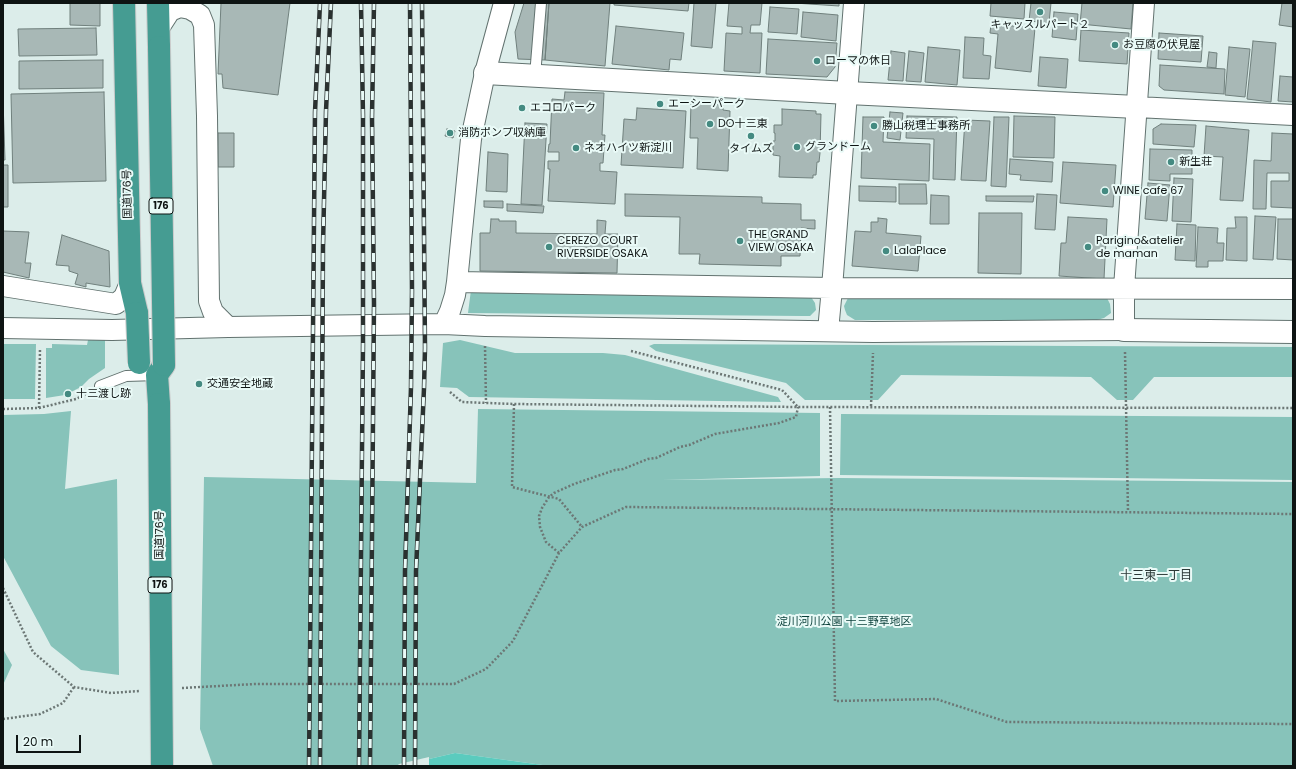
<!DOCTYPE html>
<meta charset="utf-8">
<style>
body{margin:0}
#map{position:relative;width:1296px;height:769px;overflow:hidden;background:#dcedea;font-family:Poppins,sans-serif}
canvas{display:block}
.frame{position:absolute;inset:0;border:4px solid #0e1413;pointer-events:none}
.scale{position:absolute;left:16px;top:735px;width:65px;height:18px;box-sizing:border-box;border:2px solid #0e1413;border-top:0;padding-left:5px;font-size:12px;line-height:14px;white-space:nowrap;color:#0e1413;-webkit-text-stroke:3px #e9faf7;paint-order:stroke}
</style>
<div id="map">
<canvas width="1296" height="769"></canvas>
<div class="frame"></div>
<div class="scale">20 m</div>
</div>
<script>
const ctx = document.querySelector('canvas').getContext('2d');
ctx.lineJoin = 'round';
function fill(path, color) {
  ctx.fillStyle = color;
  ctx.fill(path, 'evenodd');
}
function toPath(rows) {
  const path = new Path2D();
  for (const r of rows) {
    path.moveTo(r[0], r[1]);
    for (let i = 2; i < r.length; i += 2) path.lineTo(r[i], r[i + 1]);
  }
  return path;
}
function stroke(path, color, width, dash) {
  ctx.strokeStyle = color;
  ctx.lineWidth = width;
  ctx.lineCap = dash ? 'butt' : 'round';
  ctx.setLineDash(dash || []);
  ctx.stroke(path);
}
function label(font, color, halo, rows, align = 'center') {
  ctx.font = font + ' Poppins,"Noto Sans JP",sans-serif';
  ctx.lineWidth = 4;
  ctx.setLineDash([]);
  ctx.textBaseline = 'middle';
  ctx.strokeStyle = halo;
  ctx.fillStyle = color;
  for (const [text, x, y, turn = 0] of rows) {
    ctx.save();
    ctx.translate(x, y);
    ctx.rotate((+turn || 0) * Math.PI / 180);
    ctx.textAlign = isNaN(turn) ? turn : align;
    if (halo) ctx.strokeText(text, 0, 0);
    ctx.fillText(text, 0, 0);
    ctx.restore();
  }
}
const green = toPath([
 [471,290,811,297,815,303,816,310,810,316,802,316,468,313],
 [848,298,1107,298,1110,304,1111,313,1104,318,1097,320,855,320,847,315,845,310,844,306],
 [105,339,105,368,89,379,81,387,65,395,46,398,46,348,52,348,52,344,87,345,88,340],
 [460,340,515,353,603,353,625,355,778,397,781,402,469,397,457,388,440,387,443,343],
 [3,344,36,344,35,399,3,399],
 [654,344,1293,347,1293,377,1154,377,1133,400,1117,400,1091,377,901,375,878,400,805,400,786,383,656,351,649,346],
 [478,409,820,413,820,476,662,480,840,478,1293,482,1293,766,550,766,455,753,399,766,213,766,200,729,204,477,476,483],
 [71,411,65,489,117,479,119,675,81,670,51,646,3,556,3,415,44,414],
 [841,414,1293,417,1293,480,840,475],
 [3,649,12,665,3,685]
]);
const water = toPath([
 [455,753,550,766,399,766]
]);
const pier = toPath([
 [429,757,429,766,397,766,399,764]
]);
const building = toPath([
 [70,3,100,3,100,26,70,25,70,3],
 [221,3,290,3,278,95,223,88,222,74,218,74,221,3],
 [524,3,549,3,545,60,518,59,515,32,524,3],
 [549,3,610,3,605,66,545,60,549,3],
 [614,3,689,3,688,11,614,5,614,3],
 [694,3,716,3,712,48,691,46,694,3],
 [729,3,762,3,760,25,751,25,750,33,762,33,760,73,724,71,726,33,742,34,742,27,727,26,729,3],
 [794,3,839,3,839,6,794,3],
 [991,3,1025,3,1024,19,990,16,991,3],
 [1031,3,1051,3,1049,23,1029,21,1031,3],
 [1082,3,1133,3,1131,29,1080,24,1082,3],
 [1282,3,1293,3,1293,27,1279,25,1282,3],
 [770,7,799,9,797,34,768,32,770,7],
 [803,12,838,15,836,41,801,37,803,12],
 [1054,12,1078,14,1076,40,1052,37,1054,12],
 [991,24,1035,28,1031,72,995,68,998,34,990,33,991,24],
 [616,26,684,33,681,60,670,59,669,70,612,64,616,26],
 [96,28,97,55,19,56,18,29,96,28],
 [1081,30,1129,33,1127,64,1079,61,1081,30],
 [1159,33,1203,36,1201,62,1158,59,1159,33],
 [965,37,984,38,983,55,991,56,989,79,963,78,965,37],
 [768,39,837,43,835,67,827,77,766,74,768,39],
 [1253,41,1276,43,1271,102,1247,99,1253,41],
 [928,47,960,50,957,85,925,82,928,47],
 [1229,47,1250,49,1245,97,1225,95,1229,47],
 [891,51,905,53,903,81,888,80,891,51],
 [909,51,924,53,921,82,906,81,909,51],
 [1209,52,1217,53,1216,68,1207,67,1209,52],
 [1040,57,1068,59,1066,88,1038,86,1040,57],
 [103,60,103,88,19,89,19,61,103,60],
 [1160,65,1225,69,1224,94,1164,90,1159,86,1160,65],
 [1280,76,1293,77,1293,102,1278,101,1280,76],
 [104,92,106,181,13,183,11,94,104,92],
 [565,92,604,93,602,135,605,135,603,163,600,163,600,171,617,172,615,204,548,201,550,169,548,169,548,161,559,161,559,152,548,152,549,144,550,144,552,99,564,100,565,92],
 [3,100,5,160,3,160,3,100],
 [691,103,723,105,723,110,730,111,728,171,697,169,698,138,690,138,691,103],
 [637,108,686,111,683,168,621,165,624,119,636,120,637,108],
 [782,109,816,111,816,114,821,114,820,153,819,162,817,162,816,175,813,175,813,178,779,177,780,156,773,155,773,141,775,141,775,133,774,133,774,125,782,125,782,109],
 [890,112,903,113,900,140,887,138,890,112],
 [907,116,957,117,955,180,933,179,934,139,906,138,907,116],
 [1014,116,1055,117,1054,158,1013,157,1014,116],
 [863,117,884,117,883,142,930,144,929,181,861,178,863,117],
 [994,117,1009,117,1006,187,991,186,994,117],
 [965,120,990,121,986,181,961,180,965,120],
 [525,123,547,124,542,205,521,204,525,123],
 [1161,124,1196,125,1194,147,1153,144,1153,129,1161,124],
 [1206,126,1249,130,1243,201,1220,200,1223,157,1204,156,1206,126],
 [447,129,455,131,453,138,445,136,447,129],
 [218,133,234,133,234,167,218,167,218,133],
 [1272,133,1293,134,1293,208,1271,207,1271,181,1289,181,1289,173,1267,173,1266,209,1253,209,1254,160,1271,161,1272,133],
 [1150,149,1192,150,1192,174,1170,174,1170,181,1149,180,1150,149],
 [488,152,508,154,507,192,486,191,488,152],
 [1010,159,1053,162,1052,182,1020,180,1021,175,1009,174,1010,159],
 [1063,162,1116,165,1113,207,1060,203,1063,162],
 [3,165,8,165,8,207,3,207,3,165],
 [1174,178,1193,179,1191,222,1172,221,1174,178],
 [1148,183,1170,185,1167,221,1145,219,1148,183],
 [899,184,926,184,927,204,899,204,899,184],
 [859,186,896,187,896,202,859,201,859,186],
 [625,194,762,197,762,203,801,204,801,220,815,220,815,229,801,228,800,256,781,256,781,266,699,264,700,254,679,254,680,217,625,216,625,194],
 [1037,194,1057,195,1055,230,1035,229,1037,194],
 [931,195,949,196,949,224,930,224,931,195],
 [986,196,1034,196,1033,202,986,201,986,196],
 [484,201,503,201,503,208,484,207,484,201],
 [507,204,544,206,543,213,507,211,507,204],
 [979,213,1022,213,1021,274,978,273,979,213],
 [1255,216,1276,217,1273,260,1253,259,1255,216],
 [1068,217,1107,219,1104,279,1059,276,1061,243,1066,243,1068,217],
 [1235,217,1247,217,1247,261,1226,260,1227,228,1236,228,1235,217],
 [878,218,887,219,886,233,921,236,918,271,852,266,855,231,871,232,871,222,878,222,878,218],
 [491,219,499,219,499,221,516,221,516,233,597,234,597,220,606,221,605,234,618,234,617,273,480,271,480,233,490,233,491,219],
 [1278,219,1293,219,1293,260,1277,259,1278,219],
 [1177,224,1196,225,1195,261,1175,260,1177,224],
 [1198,227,1218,228,1217,243,1224,243,1223,261,1208,261,1208,267,1196,267,1198,227],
 [3,231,29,232,25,263,31,263,29,278,3,272,3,231],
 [62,235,109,251,110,287,86,283,86,287,75,284,78,274,69,271,69,266,56,265,62,235]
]);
const path = toPath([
 [485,346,486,403],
 [631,351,782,390,798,407],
 [1125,352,1128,512],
 [450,392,462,402,514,404,798,407,1293,408],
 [514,404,512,487,559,499,582,527],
 [871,406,873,353],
 [830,407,835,701,936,699,1007,722,1293,724],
 [39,408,40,349],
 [3,409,39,408,76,399,86,394],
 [559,553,546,542,540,527,539,516,542,508,549,497,554,493,574,484,615,470,623,469,648,459,656,458,680,447,689,445,715,434,779,423,796,417,798,407],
 [3,588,33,652,74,687,111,693,139,691],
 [182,688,255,684,454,684,486,669,513,641,559,553,582,527,626,507,1293,514],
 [3,719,40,714,63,703,74,687]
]);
const lane = toPath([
 [535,76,541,3],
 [100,386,126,376,157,375]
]);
const street = toPath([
 [159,28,170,11,180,7,190,9,200,15,204,25,207,116,209,301,213,312,228,327],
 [1137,107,1293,115],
 [457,282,832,288,1293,289],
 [3,286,116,304,124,297,130,283],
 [444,324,450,311,455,295,457,282,471,139,485,73,504,3],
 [3,328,112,330,228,327,444,324,485,326,873,332,1124,330,1124,288,1144,3],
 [828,331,832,288,854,3]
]);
const secondary = toPath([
 [485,73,848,93,1137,107],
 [1124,330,1293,332]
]);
const highway = toPath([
 [124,3,130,283,137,313],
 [158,3,159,47],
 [159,404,157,375,164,365]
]);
const rail = toPath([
 [309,766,315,112,320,3],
 [320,766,323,246,326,111,331,3],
 [359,766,363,344,363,116,361,3],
 [370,766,374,304,372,117,374,3],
 [404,766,405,571,411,387,412,291,410,3],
 [415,766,416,571,424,388,425,348,422,3]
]);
const highwayBridge = toPath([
 [159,47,164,365],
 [137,313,139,363],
 [159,404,162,766]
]);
const markers = [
 [1040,12,4,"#448a81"],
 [1115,45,4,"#448a81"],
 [817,61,4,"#448a81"],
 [660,104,4,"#448a81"],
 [522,108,4,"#448a81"],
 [710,124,4,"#448a81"],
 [874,126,4,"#448a81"],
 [450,133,4,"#448a81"],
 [751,136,4,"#448a81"],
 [797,147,4,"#448a81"],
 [576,148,4,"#448a81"],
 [1171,162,4,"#448a81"],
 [1105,191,4,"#448a81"],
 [740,241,4,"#448a81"],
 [549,247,4,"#448a81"],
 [1088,247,4,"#448a81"],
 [886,251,4,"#448a81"],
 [199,384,4,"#448a81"],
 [68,394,4,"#448a81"]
];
const shields = [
 [161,206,24],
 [160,585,24]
];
const shieldNames = [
 ["176",161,206],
 ["176",160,585]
];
const poiNames = [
 ["キャッスルパート２",1040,25,"center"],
 ["お豆腐の伏見屋",1123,45],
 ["ローマの休日",825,61],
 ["エーシーパーク",668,104],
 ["エコロパーク",530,108],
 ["DO十三東",718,124],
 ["勝山税理士事務所",882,126],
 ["消防ポンプ収納庫",458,133],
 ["グランドーム",805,147],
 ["ネオハイツ新淀川",584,148],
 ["タイムズ",751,149,"center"],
 ["新生荘",1179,162],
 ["WINE cafe 67",1113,191],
 ["THE GRAND",748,235],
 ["VIEW OSAKA",748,248],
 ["CEREZO COURT",557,241],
 ["RIVERSIDE OSAKA",557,254],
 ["Parigino&atelier",1096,241],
 ["de maman",1096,254],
 ["LalaPlace",894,251],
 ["交通安全地蔵",207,384],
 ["十三渡し跡",76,394]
];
const streetNames = [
 ["国道176号",128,194,-91],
 ["国道176号",160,535,-90]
];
const parkNames = [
 ["淀川河川公園 十三野草地区",844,622]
];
const neighbourhoodNames = [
 ["十三東一丁目",1156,576]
];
fill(green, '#87c3ba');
fill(water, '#5bcbbe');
fill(pier, '#dcedea');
fill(building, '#a8b8b6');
stroke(building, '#70807d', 1);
stroke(lane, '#62726f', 12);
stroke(street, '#62726f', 22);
stroke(secondary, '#62726f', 24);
stroke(highway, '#cacbcb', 24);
stroke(path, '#6c7775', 2.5, [2, 2]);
stroke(lane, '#fff', 10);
stroke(street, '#fff', 20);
stroke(secondary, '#fff', 22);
stroke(highway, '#459c92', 22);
stroke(rail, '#2a3130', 4.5);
stroke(rail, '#e9faf7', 3, [9]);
stroke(highwayBridge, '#cacbcb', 24, []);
stroke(highwayBridge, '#459c92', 22);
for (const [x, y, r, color] of markers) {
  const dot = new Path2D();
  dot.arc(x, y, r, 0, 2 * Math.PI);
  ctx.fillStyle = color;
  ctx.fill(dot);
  stroke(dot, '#e9faf7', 1.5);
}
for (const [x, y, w] of shields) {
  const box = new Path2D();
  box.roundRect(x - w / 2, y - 8, w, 16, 3);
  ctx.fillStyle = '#e9faf7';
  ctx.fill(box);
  stroke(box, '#0e1413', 1);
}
label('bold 10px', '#0e1413', null, shieldNames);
label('11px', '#0e1413', '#e9faf7', poiNames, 'left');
label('11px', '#0e1413', '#e9faf7', streetNames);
label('11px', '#083e38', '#e9faf7', parkNames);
label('12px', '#2b3937', '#e9faf7', neighbourhoodNames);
</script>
